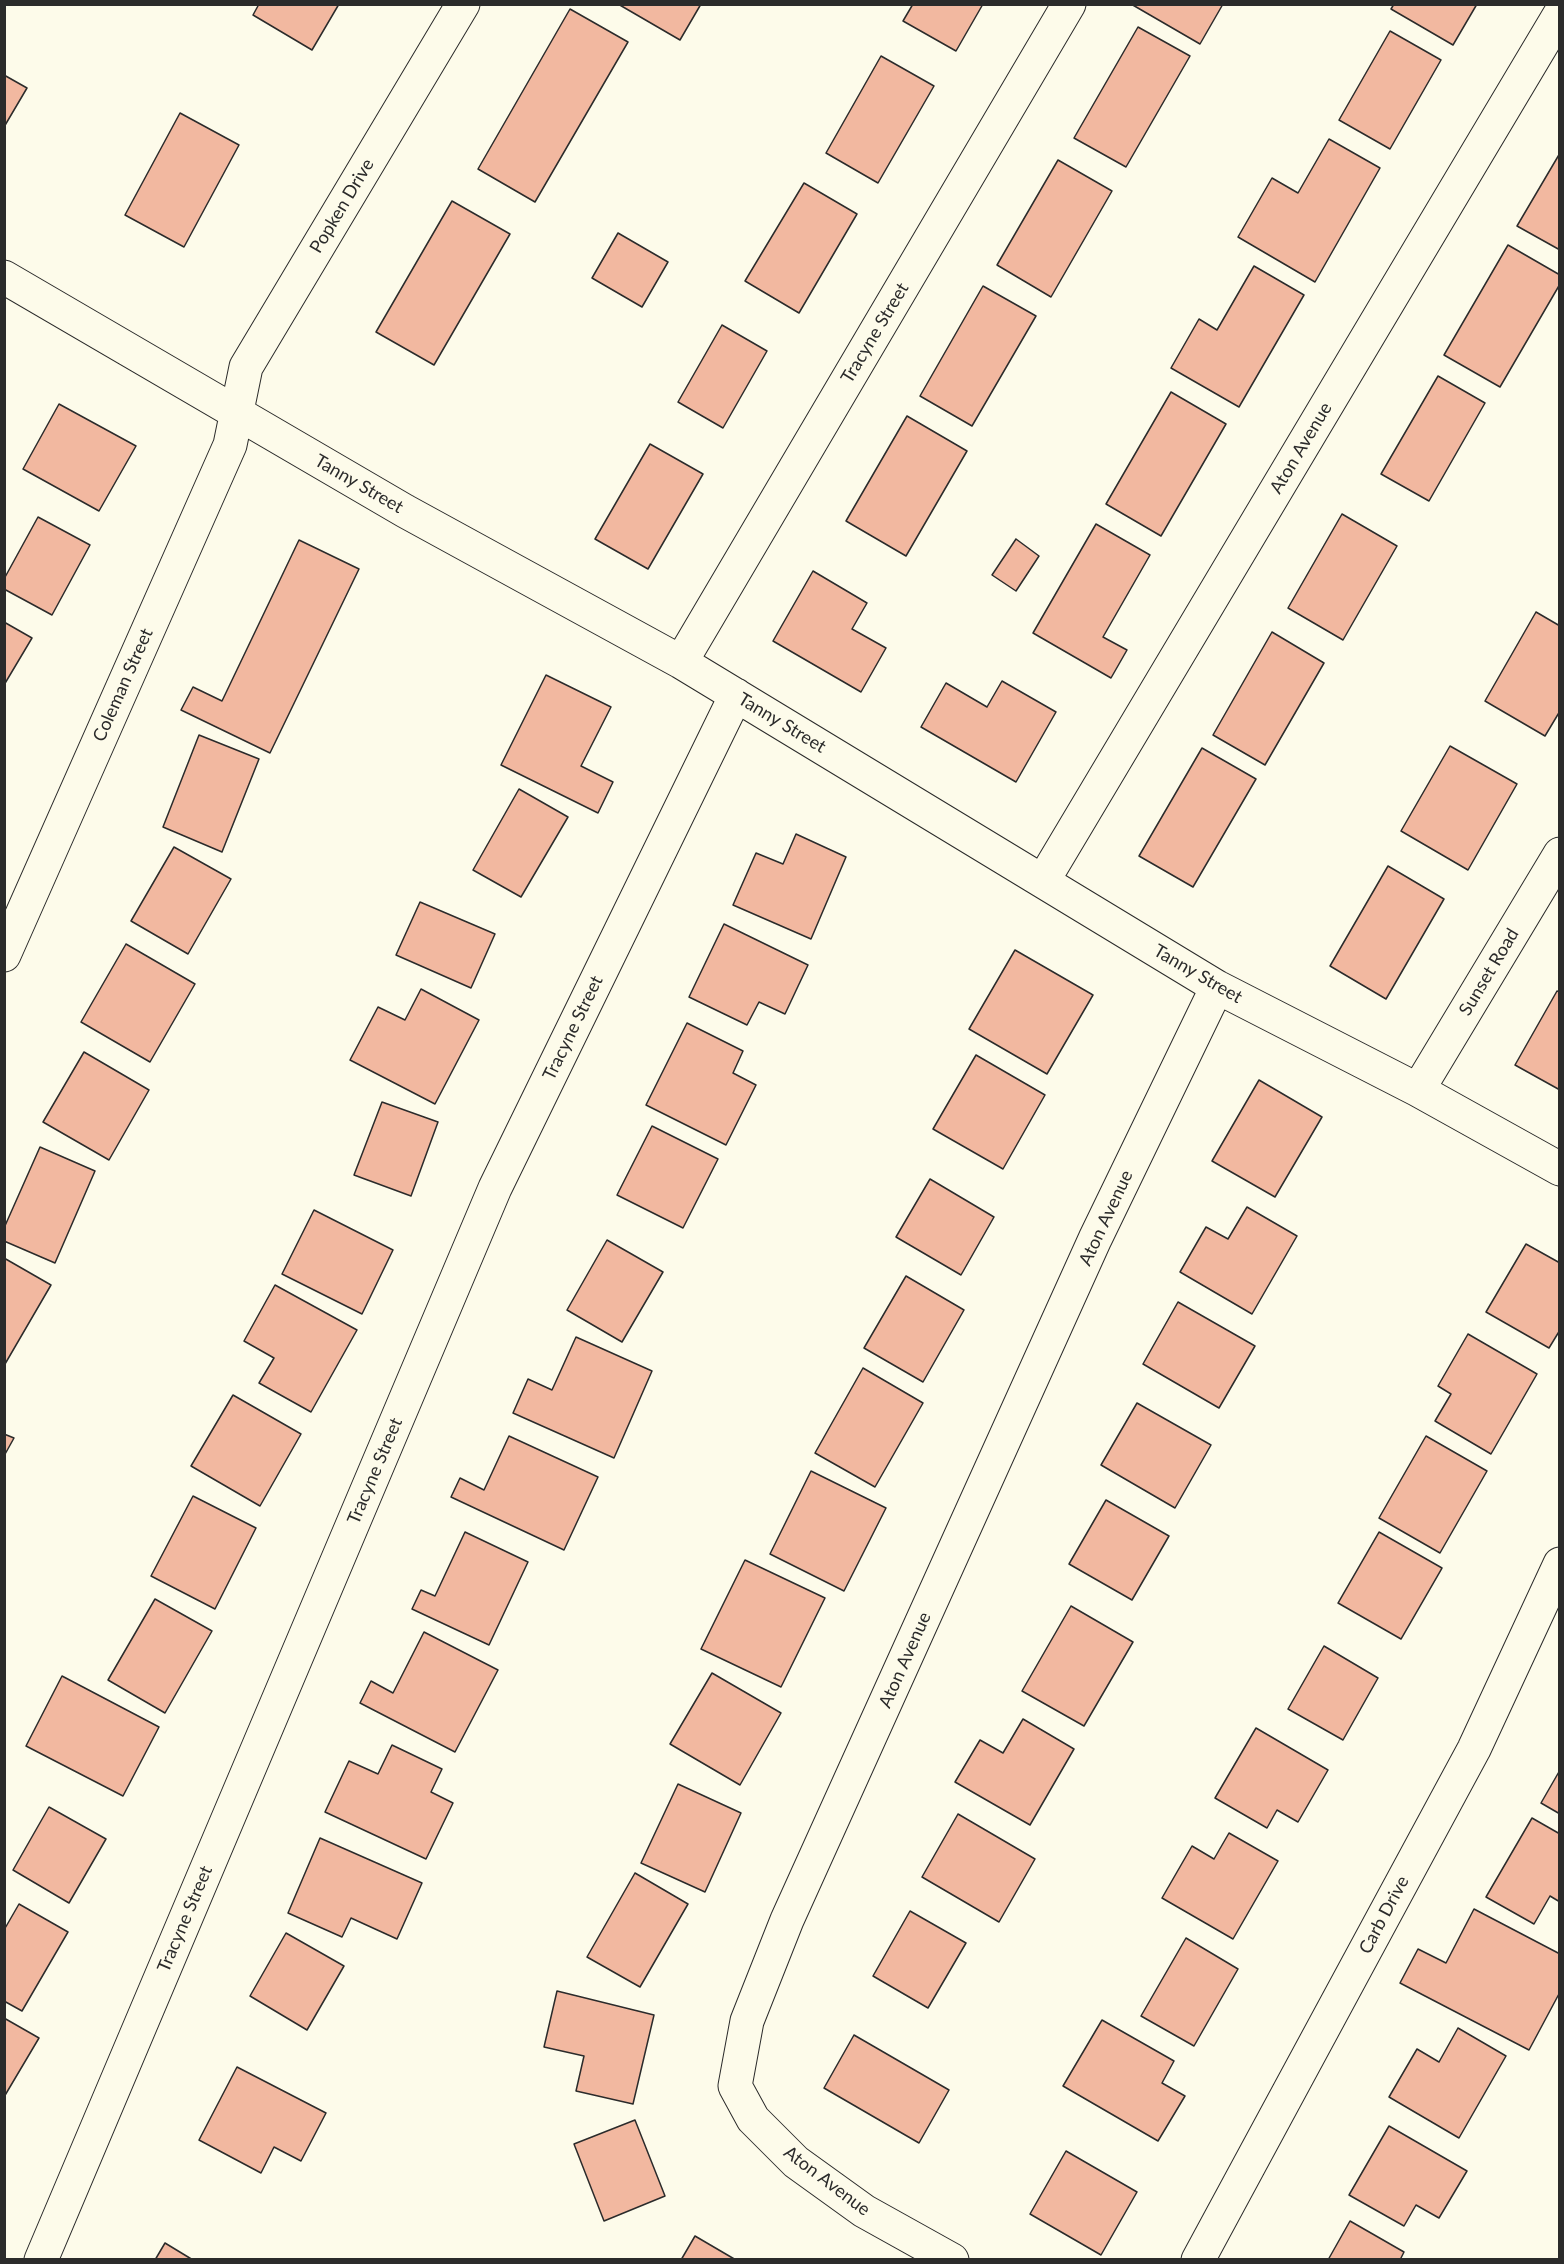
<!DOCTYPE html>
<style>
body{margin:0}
#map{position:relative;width:1564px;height:2264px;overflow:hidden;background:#fdfbea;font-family:Lato,sans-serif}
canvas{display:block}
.frame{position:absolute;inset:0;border:6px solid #2b2b2b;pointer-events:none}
</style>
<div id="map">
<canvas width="1564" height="2264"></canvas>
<div class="frame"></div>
</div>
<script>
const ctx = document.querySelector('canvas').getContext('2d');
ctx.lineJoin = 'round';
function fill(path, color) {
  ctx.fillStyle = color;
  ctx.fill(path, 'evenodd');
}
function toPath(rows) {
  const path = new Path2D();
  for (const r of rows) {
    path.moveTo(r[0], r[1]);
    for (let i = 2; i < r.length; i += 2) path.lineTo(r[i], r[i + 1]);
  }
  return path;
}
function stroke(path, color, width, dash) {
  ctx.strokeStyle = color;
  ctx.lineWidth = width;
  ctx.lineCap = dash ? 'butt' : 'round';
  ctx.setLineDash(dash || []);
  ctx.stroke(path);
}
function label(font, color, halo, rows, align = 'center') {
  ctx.font = font + ' Lato,sans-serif';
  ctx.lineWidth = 4.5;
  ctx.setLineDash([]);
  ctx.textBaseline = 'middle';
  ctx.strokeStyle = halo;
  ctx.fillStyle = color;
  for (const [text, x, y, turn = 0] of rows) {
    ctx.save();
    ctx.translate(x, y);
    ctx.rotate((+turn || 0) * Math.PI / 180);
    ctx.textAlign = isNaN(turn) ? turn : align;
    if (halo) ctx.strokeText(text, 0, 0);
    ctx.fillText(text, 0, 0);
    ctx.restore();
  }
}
const building = toPath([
 [259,4,339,4,312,50,253,15,259,4],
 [618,4,701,4,680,40,618,4],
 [913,4,983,4,956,51,903,21,913,4],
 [1131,4,1223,4,1200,44,1131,4],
 [1394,4,1477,4,1453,45,1391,9,1394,4],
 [570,9,628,42,535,202,478,169,570,9],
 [1138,27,1190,56,1126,167,1074,138,1138,27],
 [1390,31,1441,60,1390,149,1339,120,1390,31],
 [881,56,934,86,878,183,826,153,881,56],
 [4,75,27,88,4,127,4,75],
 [180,113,239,145,184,247,125,215,180,113],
 [1329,139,1380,168,1315,282,1238,237,1272,178,1298,193,1329,139],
 [1560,153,1560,250,1517,226,1560,153],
 [1058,160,1112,191,1051,297,997,265,1058,160],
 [804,183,857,214,799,313,745,281,804,183],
 [452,201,510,234,434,365,376,332,452,201],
 [618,233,668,262,642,307,592,278,618,233],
 [1508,245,1560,275,1560,284,1500,387,1444,355,1508,245],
 [1254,266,1304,295,1239,407,1171,368,1199,319,1217,330,1254,266],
 [983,286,1036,316,972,426,920,396,983,286],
 [722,325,767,351,723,428,678,402,722,325],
 [1438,376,1485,403,1429,501,1381,474,1438,376],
 [1171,392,1226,424,1161,536,1106,504,1171,392],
 [59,404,136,446,99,511,23,469,59,404],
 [907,416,967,451,906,556,846,521,907,416],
 [650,444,703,474,648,569,595,539,650,444],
 [1342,514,1397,546,1343,640,1288,608,1342,514],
 [38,517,90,545,52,615,4,589,4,579,38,517],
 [1096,524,1150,555,1103,637,1127,650,1111,678,1033,633,1096,524],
 [1016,539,1039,556,1016,591,992,575,1016,539],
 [299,540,359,569,270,753,181,710,193,687,222,701,299,540],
 [813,571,867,603,852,629,886,648,861,692,773,641,813,571],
 [1536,612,1560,626,1560,711,1545,736,1485,701,1536,612],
 [4,622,32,638,4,685,4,622],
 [1272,632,1324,663,1265,765,1213,735,1272,632],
 [546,675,611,707,581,766,613,782,598,813,501,765,546,675],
 [1002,681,1056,712,1016,782,921,727,946,683,987,707,1002,681],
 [199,735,259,759,222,852,163,827,199,735],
 [1450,746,1517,784,1468,870,1401,831,1450,746],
 [1202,748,1256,779,1193,887,1139,856,1202,748],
 [519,789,568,817,521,897,473,870,519,789],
 [796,834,846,857,811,939,733,905,756,853,783,864,796,834],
 [174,847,231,879,188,954,131,921,174,847],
 [1388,866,1444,899,1386,999,1330,966,1388,866],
 [420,902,495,934,471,988,396,955,420,902],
 [724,924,808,965,785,1014,759,1002,747,1025,689,997,724,924],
 [126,944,195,984,150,1062,81,1022,126,944],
 [1015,950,1093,995,1047,1074,969,1029,1015,950],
 [421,989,479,1020,435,1104,350,1060,378,1007,405,1020,421,989],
 [1557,991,1560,992,1560,1090,1515,1065,1557,991],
 [687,1023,743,1051,733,1073,756,1085,726,1145,646,1105,687,1023],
 [84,1052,149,1090,109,1160,43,1122,84,1052],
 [976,1055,1045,1095,1003,1169,933,1129,976,1055],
 [1259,1080,1322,1117,1275,1197,1212,1161,1259,1080],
 [382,1102,438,1122,411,1196,354,1175,382,1102],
 [652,1126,718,1159,683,1228,617,1195,652,1126],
 [40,1147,95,1171,55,1263,4,1241,4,1228,40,1147],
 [930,1179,994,1217,961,1275,896,1237,930,1179],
 [1247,1207,1297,1236,1252,1314,1180,1272,1206,1227,1228,1239,1247,1207],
 [314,1210,393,1250,362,1314,282,1274,314,1210],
 [607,1240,663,1272,622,1342,567,1310,607,1240],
 [1526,1244,1560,1263,1560,1330,1549,1348,1486,1312,1526,1244],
 [4,1258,51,1285,5,1364,4,1364,4,1258],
 [906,1276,964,1310,923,1382,864,1348,906,1276],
 [275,1285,357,1330,311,1412,259,1383,274,1358,244,1341,275,1285],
 [1178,1302,1255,1346,1219,1408,1143,1364,1178,1302],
 [1468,1334,1537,1374,1491,1454,1435,1421,1451,1394,1438,1386,1468,1334],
 [576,1337,652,1371,614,1458,513,1413,528,1379,552,1390,576,1337],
 [863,1368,923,1403,875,1487,815,1453,863,1368],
 [233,1395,301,1434,260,1506,191,1466,233,1395],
 [1137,1403,1211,1445,1175,1508,1101,1465,1137,1403],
 [4,1434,14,1438,4,1456,4,1434],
 [509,1436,598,1477,564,1550,451,1497,460,1478,484,1490,509,1436],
 [1426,1436,1487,1471,1440,1553,1379,1518,1426,1436],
 [811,1471,886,1508,844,1591,770,1554,811,1471],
 [193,1496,256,1528,215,1609,151,1576,193,1496],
 [1106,1500,1169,1536,1132,1600,1069,1564,1106,1500],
 [465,1532,528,1562,489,1645,412,1609,421,1590,435,1596,465,1532],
 [1379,1532,1442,1568,1401,1639,1338,1603,1379,1532],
 [745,1560,825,1598,781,1687,701,1649,745,1560],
 [155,1599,212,1631,165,1713,108,1680,155,1599],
 [1071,1606,1133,1642,1084,1726,1022,1691,1071,1606],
 [424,1632,498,1670,455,1752,360,1703,371,1681,393,1693,424,1632],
 [1324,1646,1378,1678,1343,1740,1288,1709,1324,1646],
 [712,1673,781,1713,740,1785,670,1744,712,1673],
 [62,1676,159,1727,123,1796,26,1746,62,1676],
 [1023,1719,1074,1749,1030,1825,955,1782,980,1740,1003,1753,1023,1719],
 [1256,1728,1328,1770,1298,1822,1277,1810,1267,1828,1215,1798,1256,1728],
 [392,1745,442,1769,431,1792,453,1803,426,1859,325,1812,349,1761,378,1774,392,1745],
 [1560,1770,1560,1814,1541,1803,1560,1770],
 [678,1784,741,1813,705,1892,641,1863,678,1784],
 [49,1807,106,1839,69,1903,13,1870,49,1807],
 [958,1814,1035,1859,999,1922,922,1877,958,1814],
 [1532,1818,1560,1834,1560,1902,1550,1896,1534,1924,1486,1897,1532,1818],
 [1229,1833,1278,1861,1233,1939,1162,1898,1192,1846,1214,1859,1229,1833],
 [320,1838,422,1883,397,1939,351,1918,342,1937,288,1913,320,1838],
 [635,1873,688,1904,640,1987,587,1957,635,1873],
 [19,1904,68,1932,22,2011,4,2001,4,1930,19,1904],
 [1474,1909,1560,1954,1560,1992,1529,2050,1400,1983,1418,1949,1446,1963,1474,1909],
 [910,1911,966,1943,928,2008,873,1976,910,1911],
 [286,1933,344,1966,307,2030,250,1996,286,1933],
 [1186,1938,1238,1969,1194,2046,1141,2016,1186,1938],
 [557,1991,654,2015,633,2104,576,2091,584,2056,544,2047,557,1991],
 [4,2018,39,2038,4,2097,4,2018],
 [1102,2020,1174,2061,1162,2083,1185,2096,1158,2141,1063,2086,1102,2020],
 [1458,2028,1506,2056,1459,2138,1389,2097,1417,2049,1439,2062,1458,2028],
 [854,2035,949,2090,919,2143,824,2088,854,2035],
 [237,2067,326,2113,301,2161,274,2147,261,2173,199,2140,237,2067],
 [635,2120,665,2196,604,2221,574,2144,635,2120],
 [1389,2126,1467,2171,1439,2218,1416,2205,1404,2226,1349,2195,1389,2126],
 [1066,2151,1137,2192,1101,2255,1030,2214,1066,2151],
 [1350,2221,1404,2252,1400,2260,1328,2260,1350,2221],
 [695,2236,736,2260,681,2260,695,2236],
 [165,2243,193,2260,155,2260,165,2243]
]);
const minor = toPath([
 [4,277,405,511,681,662,1217,987,1418,1090,1560,1169],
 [681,662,1069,4],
 [1043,881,1560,14],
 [4,955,230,445,246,367,463,4],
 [1418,1090,1560,854],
 [41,2260,495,1188,736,695],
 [952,2260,864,2211,796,2162,753,2119,735,2086,747,2021,787,1920,1095,1239,1217,987],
 [1198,2260,1474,1749,1560,1564]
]);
const streetNames = [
 ["Popken Drive",342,206,-59],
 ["Tracyne Street",875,333,-59],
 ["Aton Avenue",1301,448,-59],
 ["Tanny Street",359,484,30],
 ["Coleman Street",123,685,-66],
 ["Tanny Street",782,723,31],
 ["Sunset Road",1489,972,-59],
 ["Tanny Street",1198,974,30],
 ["Tracyne Street",573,1028,-64],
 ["Aton Avenue",1106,1218,-65],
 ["Tracyne Street",375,1471,-67],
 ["Aton Avenue",905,1660,-66],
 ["Carb Drive",1384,1915,-62],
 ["Tracyne Street",185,1919,-67],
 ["Aton Avenue",827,2181,37]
];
fill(building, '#f2b8a0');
stroke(building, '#2b2b2b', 1.5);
stroke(minor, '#2b2b2b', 35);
stroke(minor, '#fdfbea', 33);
label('18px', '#2b2b2b', '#fdfbea', streetNames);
</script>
